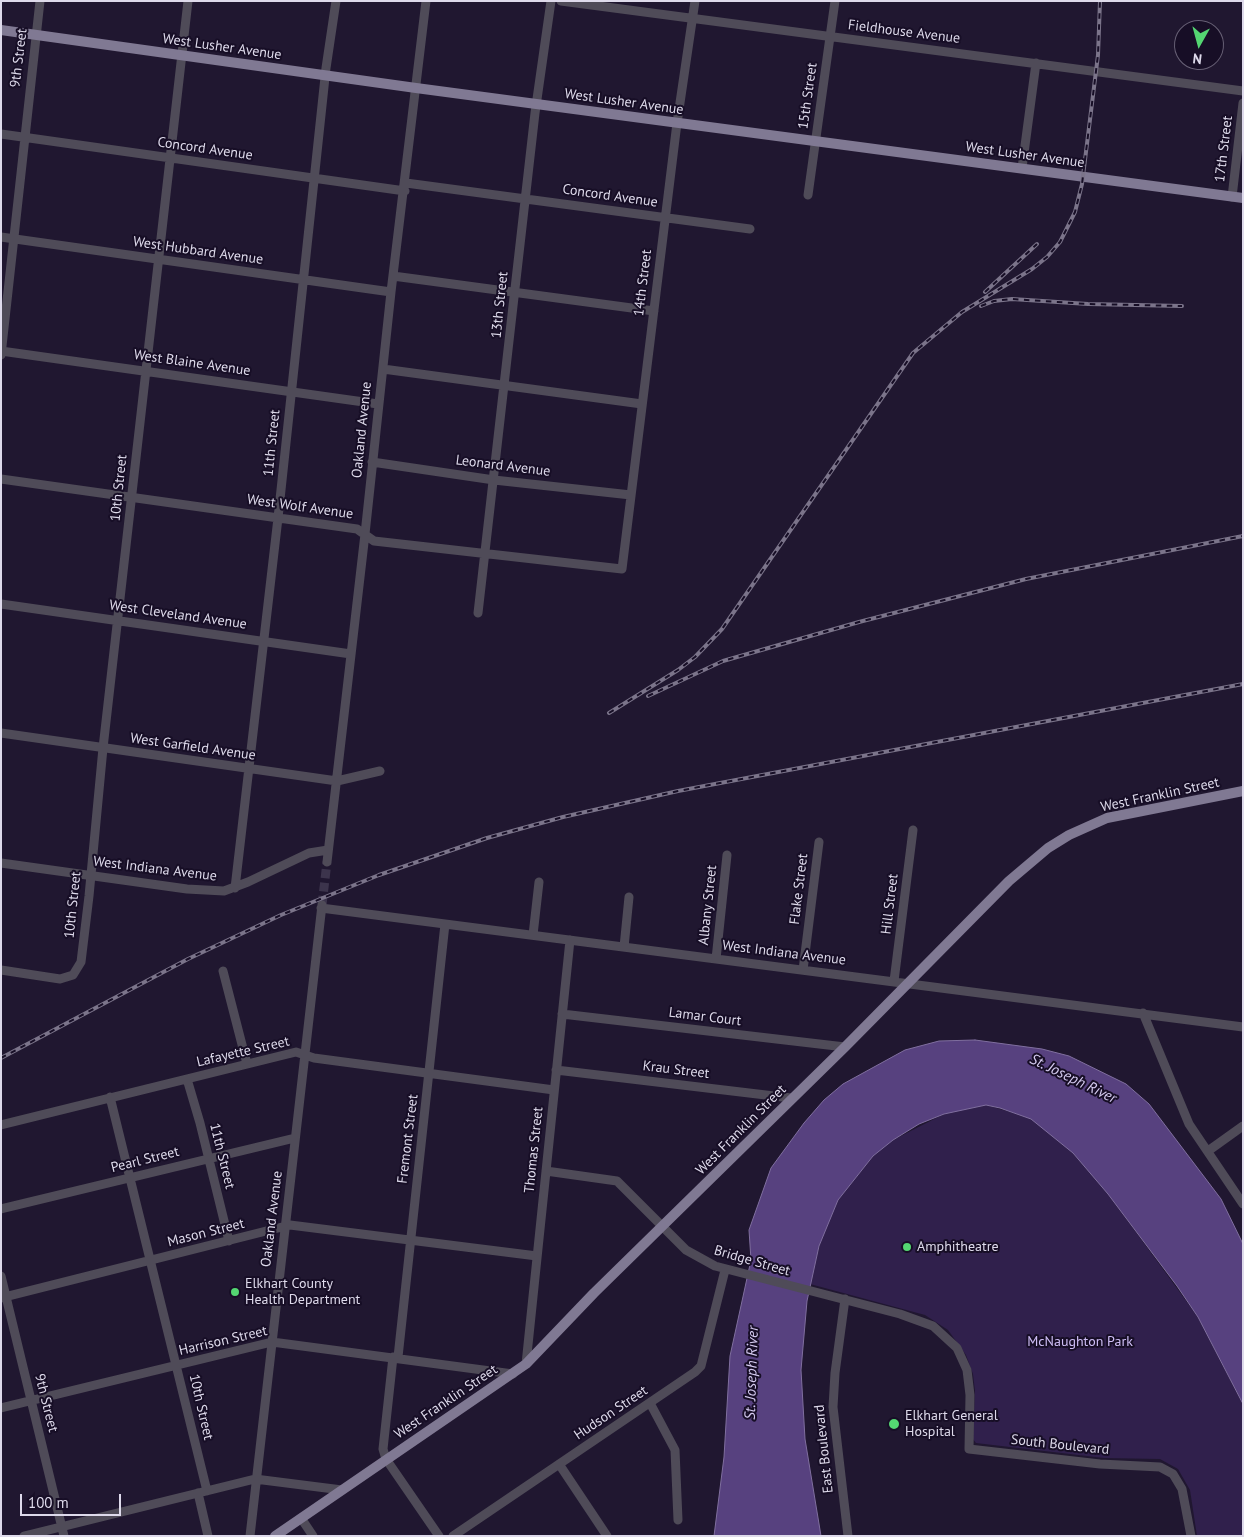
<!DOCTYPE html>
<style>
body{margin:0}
#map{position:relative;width:1244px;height:1537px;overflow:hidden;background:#201730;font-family:"PT Sans",sans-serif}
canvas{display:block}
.frame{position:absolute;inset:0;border:2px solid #dedaeb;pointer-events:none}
.north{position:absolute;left:1174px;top:20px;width:50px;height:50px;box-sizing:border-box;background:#170e26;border:1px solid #676075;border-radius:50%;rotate:187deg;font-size:14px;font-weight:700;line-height:20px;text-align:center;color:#dedaeb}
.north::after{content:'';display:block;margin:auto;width:18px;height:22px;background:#54d672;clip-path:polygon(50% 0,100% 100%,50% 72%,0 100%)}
.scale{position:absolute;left:20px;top:1494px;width:101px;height:22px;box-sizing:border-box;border:2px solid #dedaeb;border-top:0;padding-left:6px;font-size:15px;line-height:18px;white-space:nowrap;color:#dedaeb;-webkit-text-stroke:4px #170e26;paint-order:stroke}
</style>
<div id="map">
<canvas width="1244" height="1537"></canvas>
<div class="frame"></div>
<div class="north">N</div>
<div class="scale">100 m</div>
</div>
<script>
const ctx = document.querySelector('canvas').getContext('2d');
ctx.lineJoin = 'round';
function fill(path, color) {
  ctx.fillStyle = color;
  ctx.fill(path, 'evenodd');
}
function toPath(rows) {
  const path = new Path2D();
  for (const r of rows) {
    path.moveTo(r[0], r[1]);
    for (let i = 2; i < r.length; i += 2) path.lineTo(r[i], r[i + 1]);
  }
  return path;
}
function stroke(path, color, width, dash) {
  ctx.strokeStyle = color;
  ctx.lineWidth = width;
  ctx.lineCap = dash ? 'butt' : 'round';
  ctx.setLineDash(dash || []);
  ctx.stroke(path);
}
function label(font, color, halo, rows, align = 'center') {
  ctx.font = font + ' "PT Sans",sans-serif';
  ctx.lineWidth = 4;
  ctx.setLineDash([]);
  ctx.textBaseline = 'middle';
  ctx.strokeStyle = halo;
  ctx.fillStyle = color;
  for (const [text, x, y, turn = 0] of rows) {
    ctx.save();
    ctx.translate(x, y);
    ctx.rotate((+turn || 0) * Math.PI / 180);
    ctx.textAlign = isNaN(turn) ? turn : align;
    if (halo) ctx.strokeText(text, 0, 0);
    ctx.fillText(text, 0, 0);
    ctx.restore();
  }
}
const green = toPath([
 [986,1105,1031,1118,1073,1153,1108,1194,1198,1317,1243,1405,1243,1536,1197,1536,1190,1490,1178,1469,1160,1459,1104,1458,976,1443,973,1439,975,1391,973,1374,966,1355,948,1330,925,1315,810,1284,822,1236,838,1200,873,1156,893,1140,944,1114]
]);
const water = toPath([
 [975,1040,1042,1049,1069,1056,1126,1084,1149,1104,1221,1199,1243,1244,1243,1404,1198,1317,1177,1286,1108,1194,1073,1153,1031,1119,1000,1108,986,1105,944,1114,919,1124,893,1140,873,1156,838,1200,819,1246,807,1301,801,1370,805,1439,821,1536,714,1536,724,1457,730,1356,751,1260,749,1230,771,1168,804,1123,824,1100,843,1084,905,1050,939,1041,975,1040]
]);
const minorTunnel = toPath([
 [322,905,327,862]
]);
const minor = toPath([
 [561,1,1243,91],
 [1,134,405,191],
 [1022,168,1036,63],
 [406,183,750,229],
 [808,195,835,1],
 [1232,197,1243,103],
 [1,237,391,292],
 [393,276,654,311],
 [1,351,378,404],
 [1,355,40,1],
 [383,369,642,404],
 [372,462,494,480,631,495],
 [1,479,357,529,374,541,622,569,677,123,695,1],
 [1,604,351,654],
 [478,613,535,113,551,1],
 [1,733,337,781,380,771],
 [327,862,365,534,391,292,426,1],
 [1,863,187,889,224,891,248,882,309,853,328,850],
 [235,888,278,518,326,68,336,1],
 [321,908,1243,1027],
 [533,935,539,882],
 [624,947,629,897],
 [716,959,727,855],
 [1,970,60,979,73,975,81,962,89,896,103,748,188,1],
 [803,970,819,842],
 [223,971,247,1064],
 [894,981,913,830],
 [1143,1013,1189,1124,1243,1204],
 [562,1014,845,1047],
 [556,1070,791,1098],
 [187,1079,200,1123,229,1241],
 [110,1097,207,1491],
 [1,1125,296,1052,314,1058,554,1090],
 [1208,1151,1243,1126],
 [546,1171,617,1181,686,1250,715,1266,900,1314,933,1326,957,1348,967,1370,970,1395,969,1449,1100,1464,1160,1467,1173,1474,1182,1489,1191,1536],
 [1,1209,295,1138],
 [1,1276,64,1536],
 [1,1298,290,1225,537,1256],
 [845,1299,835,1373,833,1407,848,1536],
 [393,1357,383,1449,386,1459,439,1536],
 [398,1357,445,924],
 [526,1364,570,940],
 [650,1403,675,1450,678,1520],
 [1,1408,272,1342,513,1374],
 [559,1464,607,1536],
 [198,1493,208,1536],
 [301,1518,313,1536],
 [24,1536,255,1479,342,1490],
 [250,1536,322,905],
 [453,1536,695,1372,701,1366,725,1270]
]);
const major = toPath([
 [1,30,416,88,1243,198],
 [275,1536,526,1364,594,1293,845,1047,1009,881,1048,848,1069,835,1107,818,1243,791]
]);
const rail = toPath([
 [985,292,1037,244],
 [981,306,994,301,1012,299,1088,304,1182,306],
 [648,696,723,661,859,622,1026,579,1243,536],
 [609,713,678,670,695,657,722,629,913,353,962,312,1032,269,1047,257,1060,242,1075,212,1082,184,1098,55,1100,1],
 [1,1058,188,959,281,915,379,875,487,838,563,817,678,791,1243,684]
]);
const markers = [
 [907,1247,5,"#54d672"],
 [235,1292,5,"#54d672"],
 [894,1424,6,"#54d672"]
];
const streetNames = [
 ["Fieldhouse Avenue",904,32,7],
 ["West Lusher Avenue",222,47,8],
 ["9th Street",19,58,-83],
 ["15th Street",808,96,-82],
 ["West Lusher Avenue",624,102,8],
 ["Concord Avenue",205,149,8],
 ["17th Street",1224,149,-83],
 ["West Lusher Avenue",1025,155,8],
 ["Concord Avenue",610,196,8],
 ["West Hubbard Avenue",198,251,8],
 ["14th Street",643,283,-83],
 ["13th Street",500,305,-84],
 ["West Blaine Avenue",192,363,8],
 ["Oakland Avenue",362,430,-84],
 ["11th Street",272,443,-84],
 ["Leonard Avenue",503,466,7],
 ["10th Street",119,488,-84],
 ["West Wolf Avenue",300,507,8],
 ["West Cleveland Avenue",178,615,8],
 ["West Garfield Avenue",193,747,8],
 ["West Franklin Street",1160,795,-12],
 ["West Indiana Avenue",155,869,7],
 ["Flake Street",799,889,-83],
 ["Hill Street",890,904,-83],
 ["10th Street",73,905,-84],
 ["Albany Street",708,905,-84],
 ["West Indiana Avenue",784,953,7],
 ["Lamar Court",705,1017,7],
 ["Lafayette Street",243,1052,-13],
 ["Krau Street",676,1070,7],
 ["West Franklin Street",741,1130,-45],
 ["Fremont Street",408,1139,-83],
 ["Thomas Street",534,1150,-84],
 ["11th Street",222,1156,76],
 ["Pearl Street",145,1160,-14],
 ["Oakland Avenue",272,1219,-83],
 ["Mason Street",206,1233,-14],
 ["Bridge Street",752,1261,16],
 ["Harrison Street",223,1341,-13],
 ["West Franklin Street",446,1402,-34],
 ["9th Street",46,1403,76],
 ["10th Street",201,1407,77],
 ["Hudson Street",611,1413,-34],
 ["South Boulevard",1060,1445,6],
 ["East Boulevard",824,1449,-96]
];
const poiNames = [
 ["Amphitheatre",917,1247],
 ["Elkhart County",245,1284],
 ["Health Department",245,1300],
 ["Elkhart General",905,1416],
 ["Hospital",905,1432]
];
const parkNames = [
 ["McNaughton Park",1080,1342]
];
const waterNames = [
 ["St. Joseph River",1073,1079,26],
 ["St. Joseph River",752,1373,-88]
];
fill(green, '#30204c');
fill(water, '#57417f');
stroke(water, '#806f9f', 1);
stroke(minorTunnel, '#3c344c', 9, [9, 4.5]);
stroke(minor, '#4f4b58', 9);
stroke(major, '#807993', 10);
stroke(rail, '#7b748a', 4);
stroke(rail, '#170e26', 2, [5.5]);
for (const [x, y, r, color] of markers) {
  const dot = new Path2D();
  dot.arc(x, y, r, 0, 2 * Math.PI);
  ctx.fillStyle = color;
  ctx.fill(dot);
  stroke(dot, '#170e26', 2);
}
label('14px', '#dedaeb', '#170e26', streetNames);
label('14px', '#dedaeb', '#170e26', poiNames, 'left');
label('14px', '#cfbef6', '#170e26', parkNames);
label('italic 15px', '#d5cbf0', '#170e26', waterNames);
</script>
